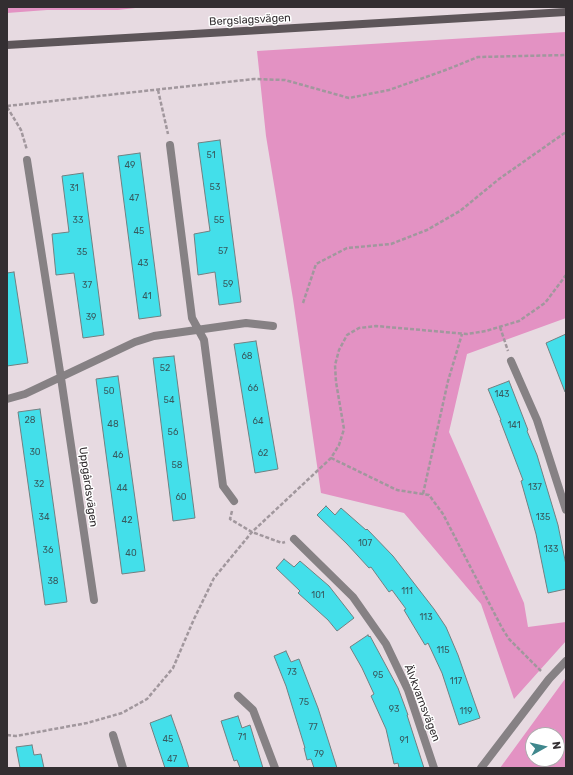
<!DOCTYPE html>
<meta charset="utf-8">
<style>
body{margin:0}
#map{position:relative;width:573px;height:775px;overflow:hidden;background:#e7dae1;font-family:Rubik,sans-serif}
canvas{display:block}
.frame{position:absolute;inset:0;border:8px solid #332e31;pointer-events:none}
.north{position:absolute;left:525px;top:727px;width:40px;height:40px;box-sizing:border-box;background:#fff;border:1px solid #adabad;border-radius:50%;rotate:82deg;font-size:11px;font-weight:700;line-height:16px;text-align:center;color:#332e31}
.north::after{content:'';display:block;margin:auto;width:14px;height:18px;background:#40888d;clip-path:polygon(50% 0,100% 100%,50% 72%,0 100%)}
</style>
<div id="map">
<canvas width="573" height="775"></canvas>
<div class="frame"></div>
<div class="north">N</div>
</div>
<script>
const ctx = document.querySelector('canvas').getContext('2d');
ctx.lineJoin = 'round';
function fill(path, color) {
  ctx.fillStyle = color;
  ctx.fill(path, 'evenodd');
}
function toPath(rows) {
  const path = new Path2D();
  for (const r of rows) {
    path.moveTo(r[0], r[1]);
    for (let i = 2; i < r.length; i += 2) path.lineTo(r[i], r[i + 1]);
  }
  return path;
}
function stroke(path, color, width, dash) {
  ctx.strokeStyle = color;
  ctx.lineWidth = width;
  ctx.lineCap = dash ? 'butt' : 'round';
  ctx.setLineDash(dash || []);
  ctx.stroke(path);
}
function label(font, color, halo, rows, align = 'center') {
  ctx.font = font + ' Rubik,sans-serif';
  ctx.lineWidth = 3;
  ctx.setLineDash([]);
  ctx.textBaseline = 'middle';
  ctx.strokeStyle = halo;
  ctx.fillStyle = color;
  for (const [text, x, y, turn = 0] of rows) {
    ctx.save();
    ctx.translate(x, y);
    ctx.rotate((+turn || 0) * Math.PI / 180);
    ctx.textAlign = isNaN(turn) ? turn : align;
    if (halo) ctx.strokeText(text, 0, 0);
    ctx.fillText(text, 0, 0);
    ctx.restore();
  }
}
const green = toPath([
 [7,7,144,7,118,10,47,10,7,13],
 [566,32,566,318,467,354,449,432,524,603,528,627,566,622,566,641,514,699,481,604,404,513,321,493,293,299,266,136,257,51],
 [566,678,566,768,500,768,565,679],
 [533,735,557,735,557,759,533,759]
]);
const building = toPath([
 [220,140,241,302,219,305,215,272,198,275,194,234,210,231,198,143,220,140],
 [140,153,161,316,139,319,118,156,140,153],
 [83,173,104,335,83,338,74,273,56,275,52,234,69,232,62,176,83,173],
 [14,272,28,363,7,366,7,273,14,272],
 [566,334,566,392,565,392,546,343,566,334],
 [256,341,278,469,255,473,234,344,256,341],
 [174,356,195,518,173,521,153,358,174,356],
 [118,376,145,571,122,574,96,379,118,376],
 [509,381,528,430,527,431,537,455,558,525,566,565,566,589,548,593,536,534,521,481,523,480,500,420,501,420,488,389,509,381],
 [40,409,67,602,45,605,18,412,40,409],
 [326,506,335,515,341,508,366,530,367,529,393,556,434,609,446,627,458,655,480,718,459,725,442,673,428,643,425,645,404,610,406,609,392,590,389,592,371,567,369,568,347,544,317,515,326,506],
 [284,559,294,567,300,561,329,586,354,618,337,631,328,620,298,593,300,591,276,568,284,559],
 [368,635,369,637,370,636,398,688,408,715,407,715,424,768,399,768,398,763,394,764,386,729,371,696,374,694,362,668,350,647,368,635],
 [286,651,291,662,299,659,318,708,337,768,314,768,311,759,307,760,304,748,305,748,286,686,274,656,286,651],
 [171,715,182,746,189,768,165,768,150,723,171,715],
 [238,716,242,728,250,725,263,768,240,768,237,760,234,761,221,721,238,716],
 [32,745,34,755,41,754,44,768,20,768,16,747,32,745]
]);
const path = toPath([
 [158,90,168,134],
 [7,106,254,79,285,80,349,98,389,90,443,71,478,57,566,55],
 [7,107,21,130,27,150],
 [303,303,316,264,347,248,391,244,427,230,460,211,499,179,566,132],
 [500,327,508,351],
 [331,458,397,490,429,495,443,514,502,628,509,639,542,672],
 [423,494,448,381,462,334],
 [232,511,230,519,252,532,282,543,285,542],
 [7,735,16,736,87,723,122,713,147,699,173,668,194,619,214,578,252,532,331,458,339,445,344,429,336,382,335,365,339,350,347,335,359,328,376,326,467,334,486,331,519,321,545,303,566,275]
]);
const street = toPath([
 [170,145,192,318,204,340,223,486,234,501],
 [27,160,61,378,94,600],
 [511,361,537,420,566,510],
 [7,399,25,394,135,342,154,336,246,323,273,326],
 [294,539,353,597,386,644,408,690,434,768],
 [238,696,253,710,275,768],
 [113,735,123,768],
 [481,768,549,679,566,661]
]);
const secondary = toPath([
 [7,45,566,12]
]);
const numberNames = [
 ["51",211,155],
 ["49",130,165],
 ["53",215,187],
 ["31",74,188],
 ["47",134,198],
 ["33",78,220],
 ["55",219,220],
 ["45",139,231],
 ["57",223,251],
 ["35",82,252],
 ["43",143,263],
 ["59",228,284],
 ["37",87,285],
 ["41",147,296],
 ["39",91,317],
 ["68",247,356],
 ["52",165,368],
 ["66",253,388],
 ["50",109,391],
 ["143",502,394],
 ["54",169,400],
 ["28",30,420],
 ["64",258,421],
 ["48",113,424],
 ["141",514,425],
 ["56",173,432],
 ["30",35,452],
 ["62",263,453],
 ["46",118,455],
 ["58",177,465],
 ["32",39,484],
 ["137",535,487],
 ["44",122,488],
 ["60",181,497],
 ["34",44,517],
 ["135",543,517],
 ["42",127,520],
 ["107",365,543],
 ["133",551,549],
 ["36",48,550],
 ["40",131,553],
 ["38",53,581],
 ["111",407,591],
 ["101",318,595],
 ["113",426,617],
 ["115",443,650],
 ["73",292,672],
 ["95",378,675],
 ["117",456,681],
 ["75",304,702],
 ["93",394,709],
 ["119",466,711],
 ["77",313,727],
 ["71",242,737],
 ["45",168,739],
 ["91",404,740],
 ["79",319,754],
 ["47",172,759]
];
const streetNames = [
 ["Bergslagsvägen",250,20,-3],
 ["Uppgårdsvägen",88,487,82],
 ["Älvkvarnsvägen",422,703,69]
];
fill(green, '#e392c3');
fill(building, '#43dfea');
stroke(building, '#718081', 1);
stroke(path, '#a1979d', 2.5, [4, 2]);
stroke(street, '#868184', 8);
stroke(secondary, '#5d5559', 8);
label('9px', '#375a5f', null, numberNames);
label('11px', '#332e31', '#fff', streetNames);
</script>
